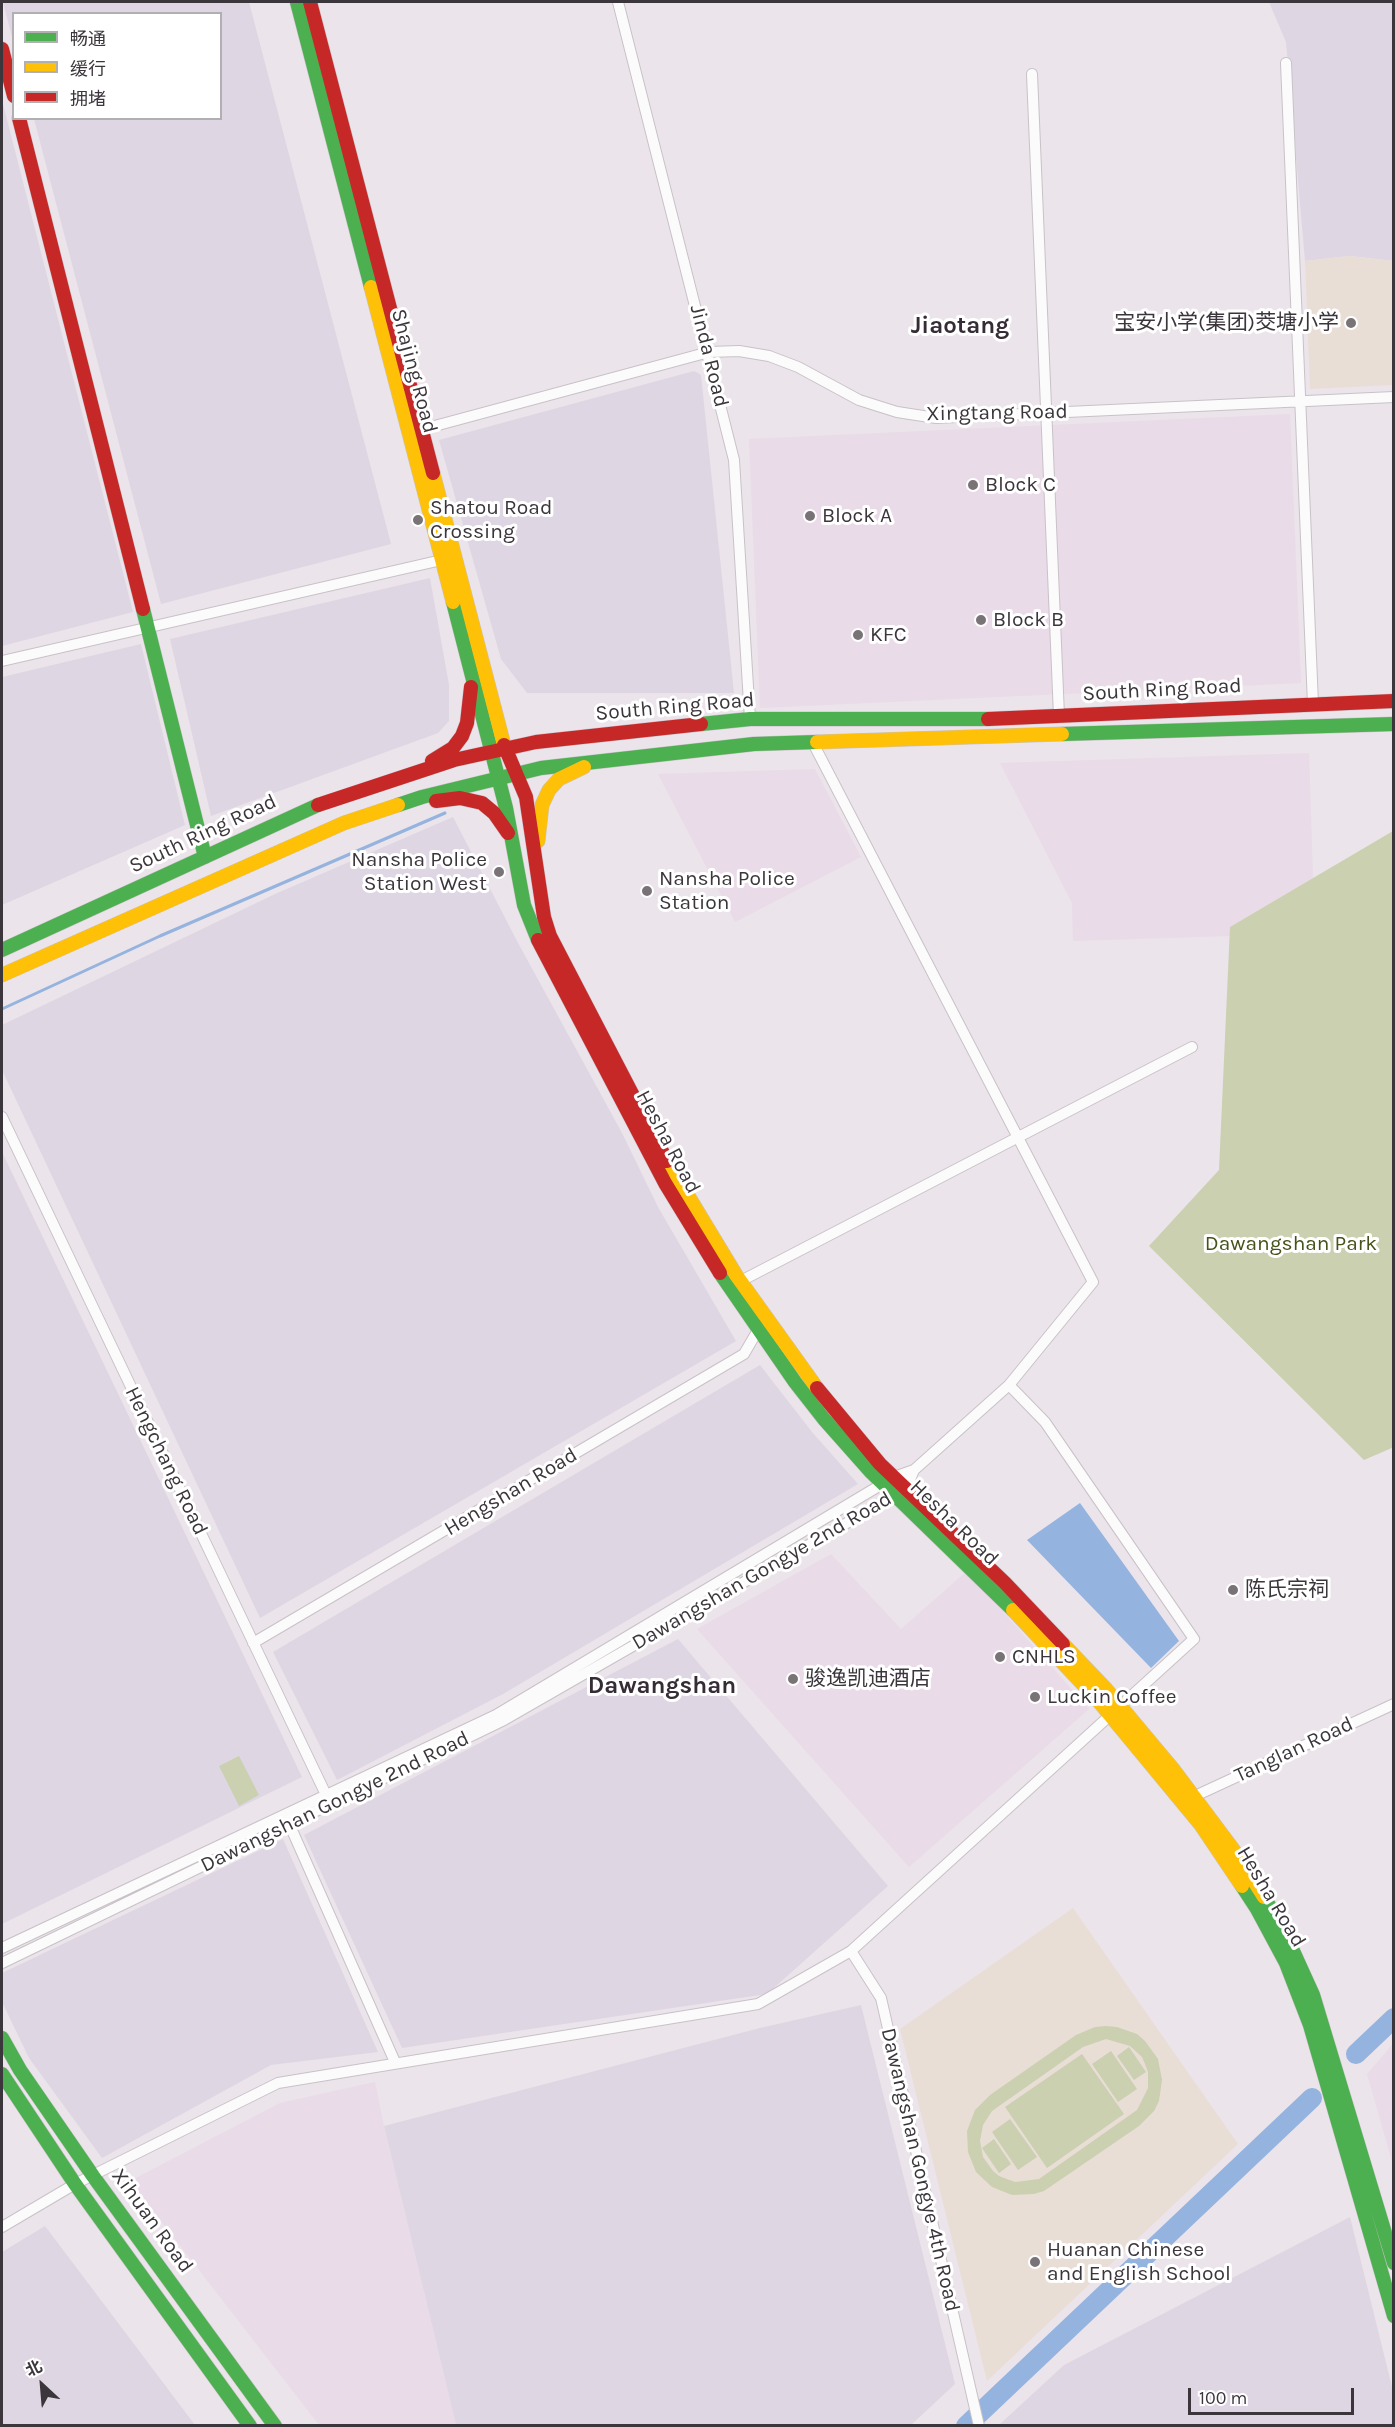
<!DOCTYPE html>
<meta charset="utf-8">
<style>
body{margin:0}
#map{position:relative;width:1395px;height:2427px;overflow:hidden;background:#ebe4ea;font-family:Karla,"Noto Sans SC",sans-serif}
canvas{display:block}
.frame{position:absolute;inset:0;border:3px solid #3b363b;pointer-events:none}
.legend{position:absolute;left:12px;top:12px;width:210px;height:108px;box-sizing:border-box;background:#fff;border:2px solid #b1afb1;margin:0;padding:8px 10px;list-style:none;font-size:18px;color:#3b363b}
.legend li{display:flex;align-items:center;gap:12px;height:30px}
.legend b{width:30px;border:2px solid #b1afb1}
.north{position:absolute;left:12px;top:2355px;width:60px;height:60px;-webkit-text-stroke:4px #fff;paint-order:stroke;rotate:334deg;font-size:16px;font-weight:700;line-height:24px;text-align:center;color:#3b363b}
.north::after{content:'';display:block;margin:auto;width:21px;height:27px;background:#3b363b;clip-path:polygon(50% 0,100% 100%,50% 72%,0 100%)}
.scale{position:absolute;left:1188px;top:2388px;width:166px;height:27px;box-sizing:border-box;border:3px solid #3b363b;border-top:0;padding-left:8px;font-size:18px;line-height:21px;white-space:nowrap;color:#3b363b;-webkit-text-stroke:4px #fff;paint-order:stroke}
</style>
<div id="map">
<canvas width="1395" height="2427"></canvas>
<div class="frame"></div>
<ul class="legend">
<li><b style="height:8px;background:#4caf50"></b>畅通</li>
<li><b style="height:8px;background:#ffc107"></b>缓行</li>
<li><b style="height:8px;background:#c62828"></b>拥堵</li>
</ul>
<div class="north">北</div>
<div class="scale">100 m</div>
</div>
<script>
const ctx = document.querySelector('canvas').getContext('2d');
ctx.lineJoin = 'round';
function fill(path, color) {
  ctx.fillStyle = color;
  ctx.fill(path, 'evenodd');
}
function toPath(rows) {
  const path = new Path2D();
  for (const r of rows) {
    path.moveTo(r[0], r[1]);
    for (let i = 2; i < r.length; i += 2) path.lineTo(r[i], r[i + 1]);
  }
  return path;
}
function stroke(path, color, width, dash) {
  ctx.strokeStyle = color;
  ctx.lineWidth = width;
  ctx.lineCap = dash ? 'butt' : 'round';
  ctx.setLineDash(dash || []);
  ctx.stroke(path);
}
function label(font, color, halo, rows, align = 'center') {
  ctx.font = font + ' Karla,"Noto Sans SC",sans-serif';
  ctx.lineWidth = 6;
  ctx.setLineDash([]);
  ctx.textBaseline = 'middle';
  ctx.strokeStyle = halo;
  ctx.fillStyle = color;
  for (const [text, x, y, turn = 0] of rows) {
    ctx.save();
    ctx.translate(x, y);
    ctx.rotate((+turn || 0) * Math.PI / 180);
    ctx.textAlign = isNaN(turn) ? turn : align;
    if (halo) ctx.strokeText(text, 0, 0);
    ctx.fillText(text, 0, 0);
    ctx.restore();
  }
}
const built = toPath([
 [1290,414,1301,683,760,708,749,439],
 [1309,753,1313,879,1230,927,1230,936,1073,941,1072,903,1000,763],
 [815,769,861,857,735,922,658,774],
 [831,1554,901,1629,967,1571,1089,1709,909,1867,697,1629],
 [1393,2044,1393,2165,1367,2074],
 [375,2082,384,2126,456,2425,319,2425,130,2181,280,2103]
]);
const industrial = toPath([
 [3,2,249,2,391,544,161,604,34,119,220,118,220,14,14,14,13,41],
 [1269,2,1393,2,1393,261,1350,256,1305,261,1286,42],
 [2,100,133,612,2,646],
 [694,371,701,375,734,693,527,693,501,659,439,440],
 [430,578,449,685,449,721,438,733,211,816,170,639],
 [141,644,185,825,2,905,2,677],
 [453,817,517,941,622,1133,658,1207,736,1341,260,1618,2,1070,2,1025,275,894],
 [2,1152,302,1777,2,1924],
 [760,1365,812,1432,858,1484,503,1694,337,1780,273,1652],
 [678,1639,888,1886,767,1994,402,2048,304,1835],
 [283,1839,378,2052,271,2065,102,2158,29,2058,2,2002,2,1973],
 [861,2005,955,2384,911,2425,456,2425,384,2126,760,2028],
 [1350,2217,1393,2391,1393,2425,999,2425,1064,2365],
 [45,2226,195,2425,2,2425,2,2252]
]);
const education = toPath([
 [1350,256,1393,261,1393,385,1310,389,1305,261],
 [1073,1908,1238,2144,987,2381,900,2029]
]);
const green = toPath([
 [1393,831,1394,1447,1364,1460,1149,1246,1219,1170,1230,927],
 [239,1756,259,1795,239,1806,219,1766],
 [1106,2026,1117,2027,1137,2034,1145,2041,1158,2059,1162,2080,1159,2101,1154,2111,1139,2126,1044,2191,1034,2194,1012,2195,992,2187,976,2172,968,2152,967,2131,975,2110,990,2095,1076,2035,1095,2027],
 [1106,2039,1130,2046,1142,2057,1145,2064,1148,2072,1148,2088,1137,2110,1039,2179,1015,2182,999,2176,993,2171,983,2157,980,2141,983,2125,992,2111,1083,2047],
 [1129,2047,1146,2072,1134,2080,1117,2056],
 [1111,2051,1137,2089,1118,2102,1092,2064],
 [1082,2054,1124,2114,1047,2168,1005,2107],
 [1010,2119,1037,2157,1018,2170,992,2132],
 [994,2139,1011,2164,999,2173,982,2148]
]);
const water = toPath([
 [1080,1503,1179,1641,1151,1668,1027,1540]
]);
const stream = toPath([
 [2,1009,160,936,445,813]
]);
const river = toPath([
 [1356,2054,1394,2018],
 [966,2426,1312,2098]
]);
const street = toPath([
 [618,2,734,460,750,719],
 [1286,63,1313,704],
 [1032,74,1059,716],
 [416,431,709,352,739,351,769,356,798,367,859,400,897,412,936,418,1394,397],
 [2,661,446,559],
 [2,1117,329,1801],
 [735,1284,1192,1047],
 [253,1643,744,1354,758,1330],
 [1195,1796,1394,1704],
 [287,1819,395,2062],
 [2,1948,496,1715,894,1477,914,1470,1009,1385,1093,1282,813,743],
 [851,1951,881,1998,979,2426],
 [2,1963,504,1720,906,1489,914,1470],
 [2,2227,75,2184,278,2083,758,2004,851,1951,1194,1639,1045,1422,1009,1385]
]);
const fast = toPath([
 [297,2,371,287],
 [453,602,506,808,524,905,538,940],
 [143,609,205,857],
 [701,724,750,719,988,719],
 [1062,734,1394,724],
 [398,805,422,797,541,768,754,744,817,742],
 [2,950,318,805],
 [720,1273,795,1382,824,1419,871,1472,1013,1610],
 [1242,1886,1257,1909,1286,1963,1310,2025,1394,2316],
 [1264,1897,1283,1929,1313,1995,1394,2263],
 [2,2038,20,2070,93,2176,275,2426],
 [2,2074,75,2184,250,2426]
]);
const slow = toPath([
 [371,287,453,602],
 [433,473,504,745],
 [817,742,1062,734],
 [538,841,542,805,549,790,559,779,584,767],
 [2,975,344,823,398,805],
 [667,1161,736,1275,817,1388],
 [1013,1610,1096,1698,1201,1825,1242,1886],
 [1063,1644,1106,1689,1173,1769,1238,1856,1264,1897]
]);
const jam = toPath([
 [310,2,433,473],
 [2,49,14,96],
 [19,118,143,609],
 [988,719,1394,701],
 [504,745,526,797,544,917,550,936,667,1161],
 [432,761,453,748,462,736,467,723,471,687],
 [436,801,460,798,482,803,494,813,508,833],
 [318,805,454,760,536,742,701,724],
 [538,940,665,1183,720,1273],
 [817,1388,880,1464,1005,1583,1063,1644]
]);
const markers = [
 [1351,323,6,"#797378"],
 [973,485,6,"#797378"],
 [810,516,6,"#797378"],
 [418,520,6,"#797378"],
 [981,620,6,"#797378"],
 [858,635,6,"#797378"],
 [499,872,6,"#797378"],
 [647,891,6,"#797378"],
 [1233,1590,6,"#797378"],
 [1000,1657,6,"#797378"],
 [793,1679,6,"#797378"],
 [1035,1697,6,"#797378"],
 [1035,2262,6,"#797378"]
];
const poiNames = [
 ["宝安小学(集团)茭塘小学",1339,323,"right"],
 ["Block C",985,485],
 ["Shatou Road",430,508],
 ["Crossing",430,532],
 ["Block A",822,516],
 ["Block B",993,620],
 ["KFC",870,635],
 ["Nansha Police",487,860,"right"],
 ["Station West",487,884,"right"],
 ["Nansha Police",659,879],
 ["Station",659,903],
 ["陈氏宗祠",1245,1590],
 ["CNHLS",1012,1657],
 ["骏逸凯迪酒店",805,1679],
 ["Luckin Coffee",1047,1697],
 ["Huanan Chinese",1047,2250],
 ["and English School",1047,2274]
];
const streetNames = [
 ["Jinda Road",709,356,76],
 ["Shajing Road",414,371,75],
 ["Xingtang Road",997,413,-1],
 ["South Ring Road",1162,690,-3],
 ["South Ring Road",675,707,-5],
 ["South Ring Road",203,834,-25],
 ["Hesha Road",668,1142,62],
 ["Hengchang Road",166,1461,64],
 ["Hengshan Road",511,1492,-31],
 ["Hesha Road",954,1523,44],
 ["Dawangshan Gongye 2nd Road",762,1571,-30],
 ["Tanglan Road",1294,1750,-25],
 ["Dawangshan Gongye 2nd Road",335,1802,-26],
 ["Hesha Road",1271,1897,59],
 ["Dawangshan Gongye 4th Road",920,2170,77],
 ["Xihuan Road",152,2221,54]
];
const parkNames = [
 ["Dawangshan Park",1291,1244]
];
const quarterNames = [
 ["Jiaotang",960,326],
 ["Dawangshan",662,1686]
];
fill(built, '#e9dbe8');
fill(industrial, '#dfd6e4');
fill(education, '#e9ded6');
fill(green, '#cad0b0');
fill(water, '#94b3df');
stroke(stream, '#94b3df', 3);
stroke(river, '#94b3df', 20);
stroke(street, '#c8c2c7', 12);
stroke(fast, '#c8c2c7', 15);
stroke(slow, '#c8c2c7', 15);
stroke(jam, '#c8c2c7', 15);
stroke(street, '#fcfbfc', 10);
stroke(fast, '#4caf50', 14);
stroke(slow, '#ffc107', 14);
stroke(jam, '#c62828', 14);
for (const [x, y, r, color] of markers) {
  const dot = new Path2D();
  dot.arc(x, y, r, 0, 2 * Math.PI);
  ctx.fillStyle = color;
  ctx.fill(dot);
  stroke(dot, '#fff', 2);
}
label('21px', '#3b363b', '#fff', poiNames, 'left');
label('21px', '#3b363b', '#fff', streetNames);
label('21px', '#46521a', '#fff', parkNames);
label('bold 24px', '#352c35', '#fff', quarterNames);
</script>
